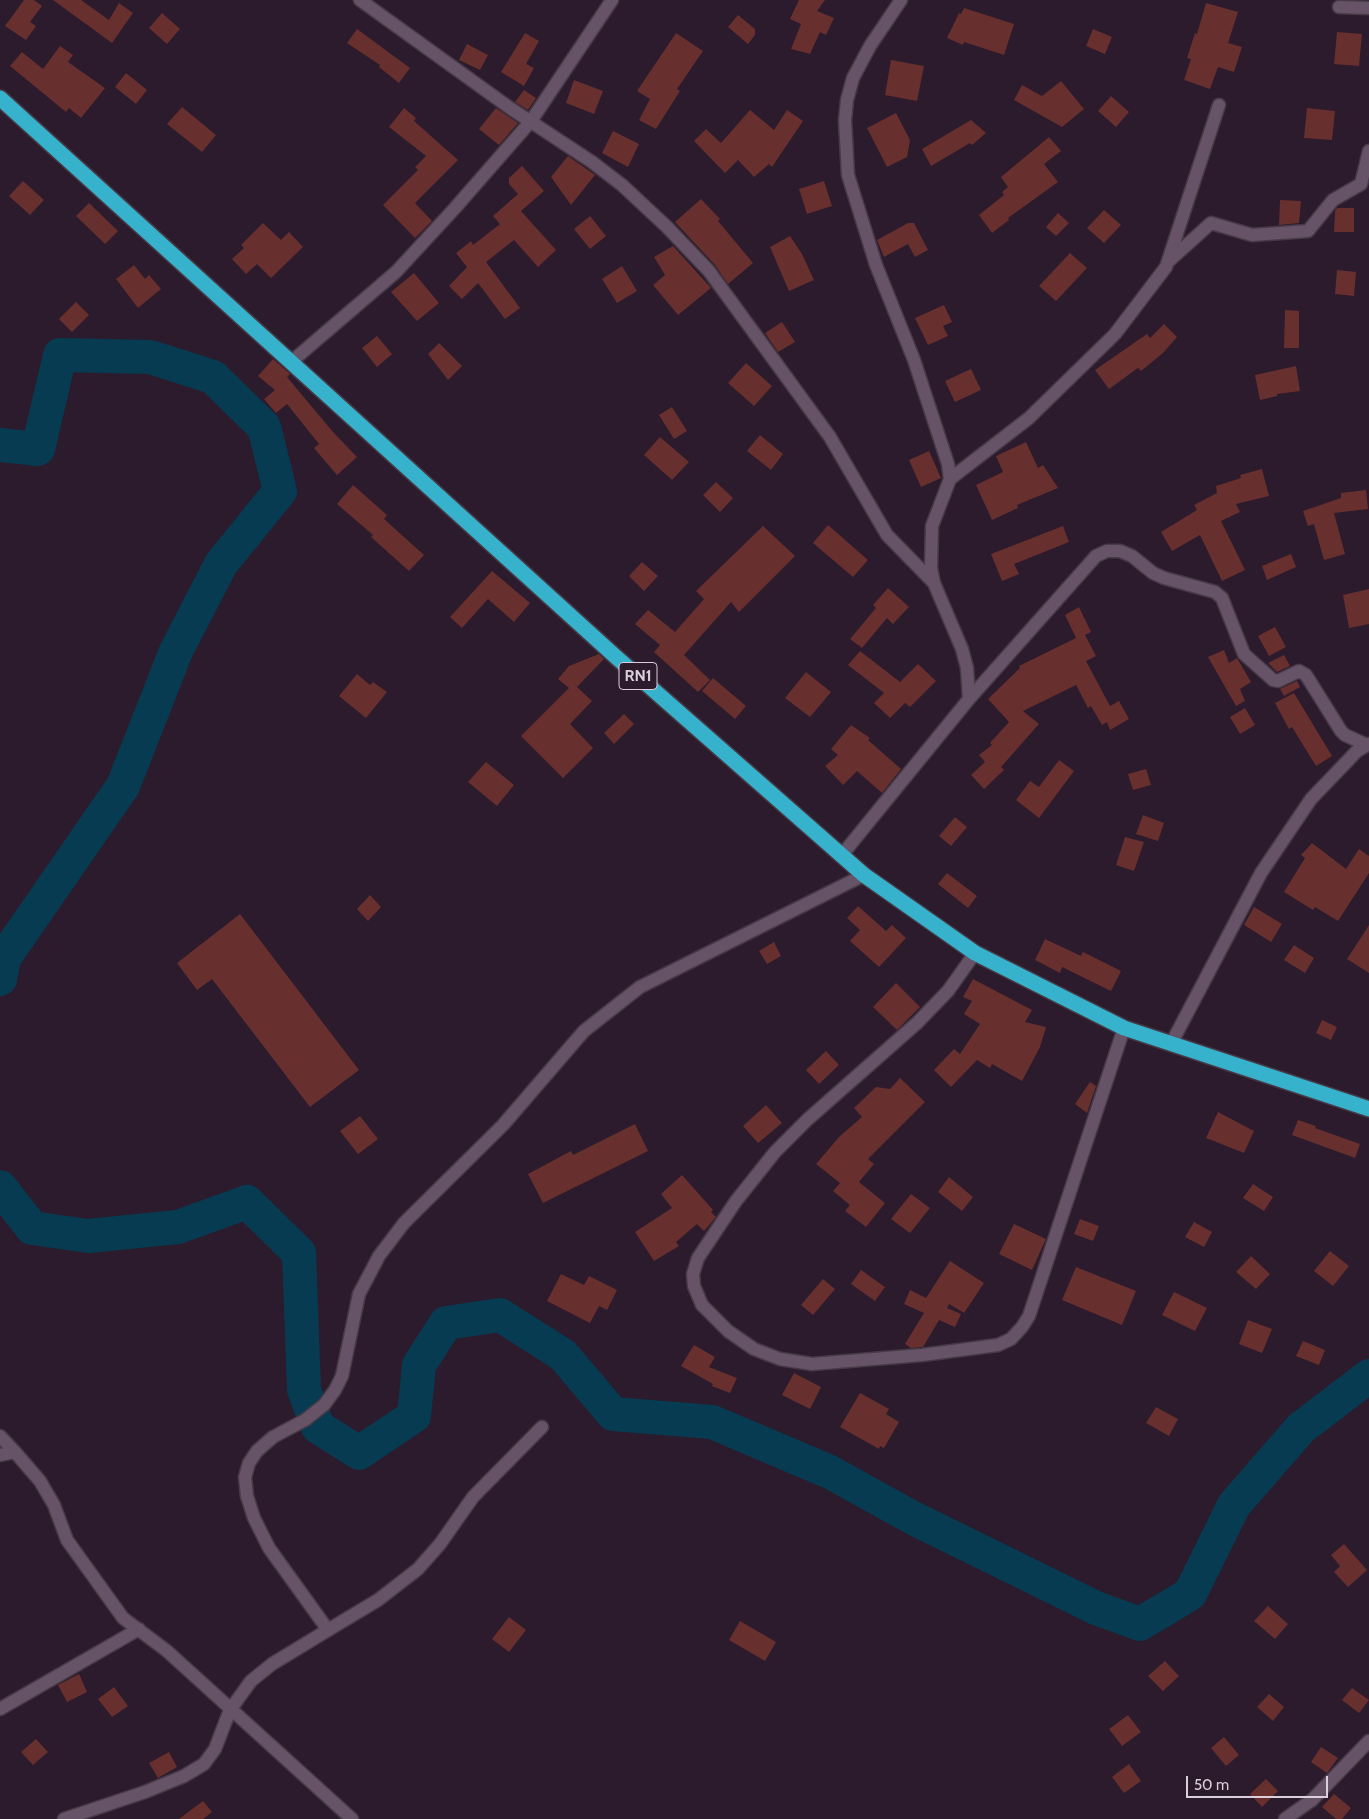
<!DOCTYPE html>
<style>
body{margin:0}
#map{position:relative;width:1369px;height:1819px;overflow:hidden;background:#2c1b2c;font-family:Cabin,sans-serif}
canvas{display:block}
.scale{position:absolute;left:1186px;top:1776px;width:142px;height:22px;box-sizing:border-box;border:2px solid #dacfda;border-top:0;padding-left:6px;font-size:15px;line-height:18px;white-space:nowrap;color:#dacfda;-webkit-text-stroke:4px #2c1b2c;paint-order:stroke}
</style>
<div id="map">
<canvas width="1369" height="1819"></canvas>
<div class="scale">50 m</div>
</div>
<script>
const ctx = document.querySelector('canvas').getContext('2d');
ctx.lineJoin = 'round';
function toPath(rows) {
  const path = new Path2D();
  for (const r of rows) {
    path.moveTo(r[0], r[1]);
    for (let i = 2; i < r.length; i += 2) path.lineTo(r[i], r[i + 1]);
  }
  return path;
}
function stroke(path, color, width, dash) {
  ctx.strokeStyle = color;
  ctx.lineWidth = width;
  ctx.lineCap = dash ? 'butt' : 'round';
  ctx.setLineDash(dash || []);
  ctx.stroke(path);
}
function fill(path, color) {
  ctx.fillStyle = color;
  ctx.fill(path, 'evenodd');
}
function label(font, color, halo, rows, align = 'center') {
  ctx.font = font + ' Cabin,sans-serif';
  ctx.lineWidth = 5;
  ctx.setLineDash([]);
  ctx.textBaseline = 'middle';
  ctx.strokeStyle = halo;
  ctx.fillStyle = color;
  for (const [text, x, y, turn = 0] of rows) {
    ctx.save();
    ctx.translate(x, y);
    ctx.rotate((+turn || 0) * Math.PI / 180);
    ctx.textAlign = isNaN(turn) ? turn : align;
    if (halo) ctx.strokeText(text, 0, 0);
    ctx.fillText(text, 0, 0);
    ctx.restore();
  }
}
const river = toPath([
 [0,445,38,449,60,355,150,357,213,377,264,427,280,491,221,564,176,651,123,786,4,958,0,979],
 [0,1187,32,1228,88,1236,178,1227,247,1202,299,1253,304,1390,318,1427,359,1453,414,1416,419,1365,446,1323,500,1315,563,1355,613,1414,712,1422,830,1472,913,1518,1096,1608,1140,1624,1190,1594,1234,1505,1301,1428,1369,1376]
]);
const building = toPath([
 [24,0,34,0,42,6,30,22,36,26,26,40,5,26],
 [53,0,81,0,109,20,119,3,133,13,112,43],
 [799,0,825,0,817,11,834,18,826,35,820,32,810,54,791,49,801,24,790,19],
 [1206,3,1238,12,1228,43,1242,47,1234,72,1218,67,1210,89,1184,80,1191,59,1187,58,1195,33,1197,34],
 [964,8,1014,24,1004,55,964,42,963,45,947,38,959,13,961,14],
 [162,13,180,29,167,44,149,28],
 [738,15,755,29,755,35,748,44,728,27],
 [357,29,410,68,399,83,379,67,380,65,347,43],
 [1093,29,1112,37,1105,54,1086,46],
 [1337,32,1362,34,1359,66,1334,64],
 [525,33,539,41,526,64,534,68,524,86,501,72],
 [676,33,703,51,677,89,680,91,656,129,639,120,650,99,637,91],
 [467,44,488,55,480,70,459,60],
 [60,46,73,55,68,62,105,88,81,118,69,108,66,112,10,66,22,52,43,69],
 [891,60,924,66,917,101,885,95],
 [126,73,147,90,136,104,115,87],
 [574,80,603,91,594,114,566,103],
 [1061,81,1084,109,1062,127,1014,100,1022,85,1042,96],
 [524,90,536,98,528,110,515,102],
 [1111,96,1129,112,1116,127,1098,111],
 [182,107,216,135,202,152,167,124],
 [404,108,416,118,414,121,458,160,415,203,432,221,415,238,383,205,418,170,415,167,426,156,389,127],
 [496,108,518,123,499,145,479,129],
 [1307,108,1335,111,1332,140,1304,138],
 [750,110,774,130,787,110,803,121,772,167,769,164,754,177,738,160,725,173,694,141,706,129,721,143],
 [896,113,910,140,907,157,887,167,867,128],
 [971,120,986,133,972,145,970,143,931,166,922,149],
 [613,131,639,144,628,167,602,153],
 [1049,137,1061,151,1044,164,1058,182,1008,218,1009,220,992,233,979,215,1004,195,1002,192,1008,187,1001,177],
 [568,156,595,175,571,205,551,177],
 [522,166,544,191,521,211,556,250,538,267,514,240,486,262,520,308,505,319,478,283,462,299,449,286,467,267,456,253,471,241,473,245,500,224,493,216,518,194,509,184,509,178],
 [23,181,44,200,30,215,9,196],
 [824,181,832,206,807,214,799,189],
 [701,199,720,219,718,221,753,263,728,284,715,265,675,222],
 [1280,200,1301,201,1299,223,1279,225],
 [89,203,118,231,105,244,76,216],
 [1337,208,1354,208,1354,232,1334,232,1335,211],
 [1104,210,1121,225,1104,243,1087,228],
 [1058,213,1069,223,1056,236,1046,227],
 [590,216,606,236,590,249,574,229],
 [263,223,281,240,289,232,303,247,271,278,257,264,246,274,232,259,244,248,241,245],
 [908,223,914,223,928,250,915,257,908,244,884,257,877,240],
 [790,236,802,254,814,280,789,291,770,247],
 [673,246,711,288,678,315,653,285,665,275,654,257],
 [1070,253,1087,268,1056,301,1039,286],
 [134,265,145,279,149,275,161,289,138,308,116,279],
 [622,266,637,291,617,303,602,279],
 [1337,270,1356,272,1354,296,1335,294],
 [414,273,439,303,417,321,391,292],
 [76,302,89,315,72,332,59,319],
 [944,305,952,322,943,326,948,336,928,345,915,318],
 [1285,310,1299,311,1299,348,1284,348],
 [782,322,795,342,778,352,765,333],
 [1164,324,1177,337,1163,353,1141,371,1138,368,1109,389,1095,370,1147,334,1150,338],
 [377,336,392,354,377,367,362,348],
 [439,343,462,366,448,380,428,354],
 [273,359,290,374,287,377,333,432,357,457,337,475,314,448,319,444,287,404,276,413,264,399,275,390,258,376],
 [746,363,772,386,754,406,728,383],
 [1296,366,1300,391,1277,394,1277,396,1260,400,1255,375],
 [971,369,981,390,955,402,945,381],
 [672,407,687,431,674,439,659,415],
 [760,435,783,454,771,470,747,451],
 [660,437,689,462,672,480,644,455],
 [1026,442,1038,468,1043,465,1058,488,1017,505,1018,508,992,520,976,485,1003,472,996,456],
 [929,451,941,478,921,487,909,460],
 [1262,469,1269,496,1236,504,1240,512,1221,521,1245,570,1222,581,1200,535,1172,551,1161,532,1197,510,1194,505,1217,493,1216,486,1241,478,1240,475],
 [716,482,733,498,720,512,703,495],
 [353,485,387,515,384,519,424,555,409,571,371,537,373,535,337,504],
 [1366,490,1368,509,1334,513,1345,554,1324,560,1314,524,1308,526,1303,511,1341,498,1341,493],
 [828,525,868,560,853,577,813,543],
 [763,526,795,556,739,612,731,602,684,655,710,680,698,692,654,652,660,645,635,624,648,610,675,632,704,599,696,591],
 [1063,526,1069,542,1014,564,1019,574,1002,581,991,554],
 [1291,554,1296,567,1267,580,1262,566],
 [642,562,658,576,644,591,629,576],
 [492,571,530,603,514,622,488,599,462,628,450,617],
 [888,588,909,607,893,624,887,618,862,648,850,639,876,608,873,605],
 [1369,589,1369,624,1349,628,1343,595],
 [1079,607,1091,632,1085,635,1096,656,1086,661,1110,706,1119,701,1129,719,1110,730,1107,722,1102,725,1091,706,1088,708,1076,685,1023,711,1039,724,1001,767,1004,770,984,789,971,775,985,762,979,755,992,745,990,743,1009,722,988,699,1020,668,1019,666,1076,638,1065,615],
 [1275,627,1286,647,1269,656,1258,636],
 [1224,650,1229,663,1237,658,1251,682,1240,689,1245,701,1236,706,1208,657],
 [860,651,900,682,918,664,936,681,910,707,905,703,890,718,874,703,884,693,848,665],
 [599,654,604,659,577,687,592,701,570,724,593,748,563,778,521,736,569,688,558,679,569,666],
 [1284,655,1290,666,1277,672,1268,663],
 [806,672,831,692,810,717,785,698],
 [357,674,370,685,373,682,387,692,366,718,339,696],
 [713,678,746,706,735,719,702,691],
 [1297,681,1300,687,1284,696,1280,689],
 [1294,693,1332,756,1316,766,1292,727,1289,729,1275,703],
 [1245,708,1255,725,1240,734,1230,717],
 [624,714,634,724,614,744,604,733],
 [851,725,870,738,868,740,901,769,882,793,857,771,843,785,825,766,838,755,831,749],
 [1059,760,1074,771,1039,818,1016,800,1030,781,1039,787],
 [486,762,514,785,497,806,468,782],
 [1146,769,1151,785,1133,790,1128,774],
 [1143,815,1164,823,1158,841,1136,834],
 [955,817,967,827,951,846,939,836],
 [1125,837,1144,842,1134,871,1116,865],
 [1312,843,1346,869,1359,849,1369,856,1369,873,1338,921,1315,907,1313,910,1284,892,1305,858,1301,855],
 [947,873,977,896,968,908,938,884],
 [370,895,381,907,368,921,357,909],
 [858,906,886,931,892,925,906,938,879,967,850,941,860,930,847,918],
 [1254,907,1282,924,1271,942,1244,925],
 [240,914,359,1070,310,1107,212,979,197,990,177,963],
 [1369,925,1369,973,1347,959],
 [1045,939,1081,956,1083,952,1121,971,1111,991,1062,967,1060,973,1035,960],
 [774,942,781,956,767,964,759,951],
 [1294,945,1314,958,1305,973,1284,960],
 [973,979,1032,1010,1025,1022,1046,1027,1040,1047,1022,1081,992,1064,990,1068,977,1060,951,1087,934,1070,954,1049,960,1054,980,1024,964,1014,972,1001,963,997],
 [896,983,920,1007,897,1030,873,1007],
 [1322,1020,1337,1027,1331,1040,1316,1033],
 [826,1051,839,1065,819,1084,806,1070],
 [900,1078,925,1102,868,1159,874,1164,859,1182,885,1203,866,1227,845,1211,850,1205,833,1191,840,1183,816,1164,839,1137,862,1117,854,1108,876,1087,890,1089],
 [1090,1082,1096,1086,1087,1113,1075,1104],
 [766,1105,782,1123,758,1143,743,1126],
 [1218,1112,1254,1131,1244,1153,1206,1138],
 [360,1116,378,1139,358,1154,340,1131],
 [1298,1120,1316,1126,1315,1128,1360,1144,1355,1158,1292,1135],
 [635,1124,648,1151,543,1203,528,1174,571,1151,573,1155],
 [682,1175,713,1210,711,1212,716,1217,704,1231,697,1224,676,1242,679,1246,654,1261,635,1232,672,1208,661,1194],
 [949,1177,973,1197,962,1211,938,1192],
 [1253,1184,1273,1197,1264,1211,1243,1198],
 [911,1194,930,1208,910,1233,891,1219],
 [1080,1219,1099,1226,1093,1241,1074,1234],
 [1194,1222,1212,1232,1204,1247,1185,1237],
 [1014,1224,1046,1239,1032,1270,999,1254],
 [1330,1251,1349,1266,1333,1286,1314,1271],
 [1251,1256,1270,1274,1256,1289,1236,1272],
 [950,1261,984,1283,964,1313,949,1304,947,1308,961,1314,955,1327,939,1320,923,1347,911,1348,905,1344,924,1313,904,1304,910,1290,926,1298],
 [1076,1267,1136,1291,1122,1325,1062,1300],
 [861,1270,885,1287,875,1301,851,1284],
 [561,1274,584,1285,589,1276,617,1290,607,1310,599,1306,590,1323,547,1301],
 [823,1279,835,1289,813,1315,801,1305],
 [1174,1292,1207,1308,1195,1331,1162,1315],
 [1248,1320,1272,1329,1262,1353,1239,1344],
 [1303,1341,1325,1350,1319,1365,1296,1356],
 [694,1345,715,1357,709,1367,737,1378,730,1393,712,1386,713,1384,681,1366],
 [794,1373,821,1387,810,1409,782,1395],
 [860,1393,889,1409,886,1414,899,1422,884,1448,880,1446,879,1449,840,1427],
 [1156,1407,1178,1419,1169,1436,1146,1423],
 [1344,1544,1367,1570,1348,1587,1334,1572,1340,1566,1331,1555],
 [1268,1606,1288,1624,1275,1639,1254,1621],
 [509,1617,526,1630,509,1652,492,1639],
 [740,1621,776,1642,765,1661,729,1640],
 [1165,1661,1179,1676,1163,1691,1148,1676],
 [79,1674,87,1692,67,1702,58,1685],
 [114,1687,128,1706,112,1717,98,1699],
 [1352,1688,1369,1700,1359,1713,1342,1700],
 [1269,1694,1284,1707,1273,1721,1257,1707],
 [1128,1715,1141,1732,1122,1746,1109,1729],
 [1224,1737,1239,1755,1226,1766,1211,1748],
 [36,1739,48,1752,33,1765,21,1752],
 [1321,1747,1338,1758,1327,1773,1311,1762],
 [169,1752,177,1767,158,1778,149,1763],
 [1129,1764,1141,1781,1124,1793,1112,1777],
 [1266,1779,1278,1791,1262,1807,1250,1794],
 [1334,1794,1351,1808,1342,1819,1336,1819,1322,1807],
 [203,1801,212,1812,203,1819,179,1819]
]);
const minor = toPath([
 [360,0,510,108,592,162,622,185,667,227,709,271,830,437,887,535,933,582],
 [1339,7,1369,8],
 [1170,260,1211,223,1252,235,1308,231,1333,200,1361,184,1369,151],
 [291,362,396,272,455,208,531,121,612,0],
 [950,479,1029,418,1115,334,1166,267,1219,105],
 [969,699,1096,556,1107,551,1120,551,1132,556,1153,573,1164,578,1215,592,1222,598,1244,654,1273,680,1278,681,1299,671,1306,675,1341,731,1345,735,1367,745],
 [841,856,969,699,967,668,962,649,934,583,931,568,932,526,950,479,948,464,914,360,876,265,848,175,845,120,847,100,853,78,870,46,901,0],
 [975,953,948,991,917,1023,807,1120,775,1152,736,1201,698,1258,693,1274,694,1286,702,1305,728,1331,754,1349,780,1359,812,1364,922,1355,998,1345,1011,1339,1022,1327,1029,1316,1124,1028],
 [1171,1044,1261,873,1311,799,1357,751,1369,744],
 [0,1436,15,1452],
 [0,1455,15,1452,40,1481,54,1505,67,1540,123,1618,167,1651,352,1819],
 [328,1630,378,1600,418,1569,440,1544,473,1497,542,1427],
 [0,1709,139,1629],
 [64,1819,145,1792,184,1776,204,1764,215,1749,230,1710,251,1681,272,1664,328,1630,269,1548,254,1518,247,1496,245,1477,249,1463,257,1451,273,1437,305,1420,324,1405,335,1390,342,1376,359,1294,379,1256,404,1223,503,1125,584,1031,640,987,864,875],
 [1285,1819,1312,1800,1369,1741]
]);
const highway = toPath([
 [0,98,616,657,864,875,975,953,1124,1028,1369,1109]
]);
const shields = [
 [638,676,38]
];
const shieldNames = [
 ["RN1",638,676]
];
stroke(river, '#063b52', 34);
fill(building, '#672f2e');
stroke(minor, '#473a47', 15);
stroke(highway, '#473a47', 18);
stroke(minor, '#675367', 12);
stroke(highway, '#36b2cd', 15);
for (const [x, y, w] of shields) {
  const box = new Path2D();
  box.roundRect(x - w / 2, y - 13.5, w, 27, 4);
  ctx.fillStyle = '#2c1b2c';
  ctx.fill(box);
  stroke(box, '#dacfda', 1);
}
label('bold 16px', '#dacfda', null, shieldNames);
</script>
